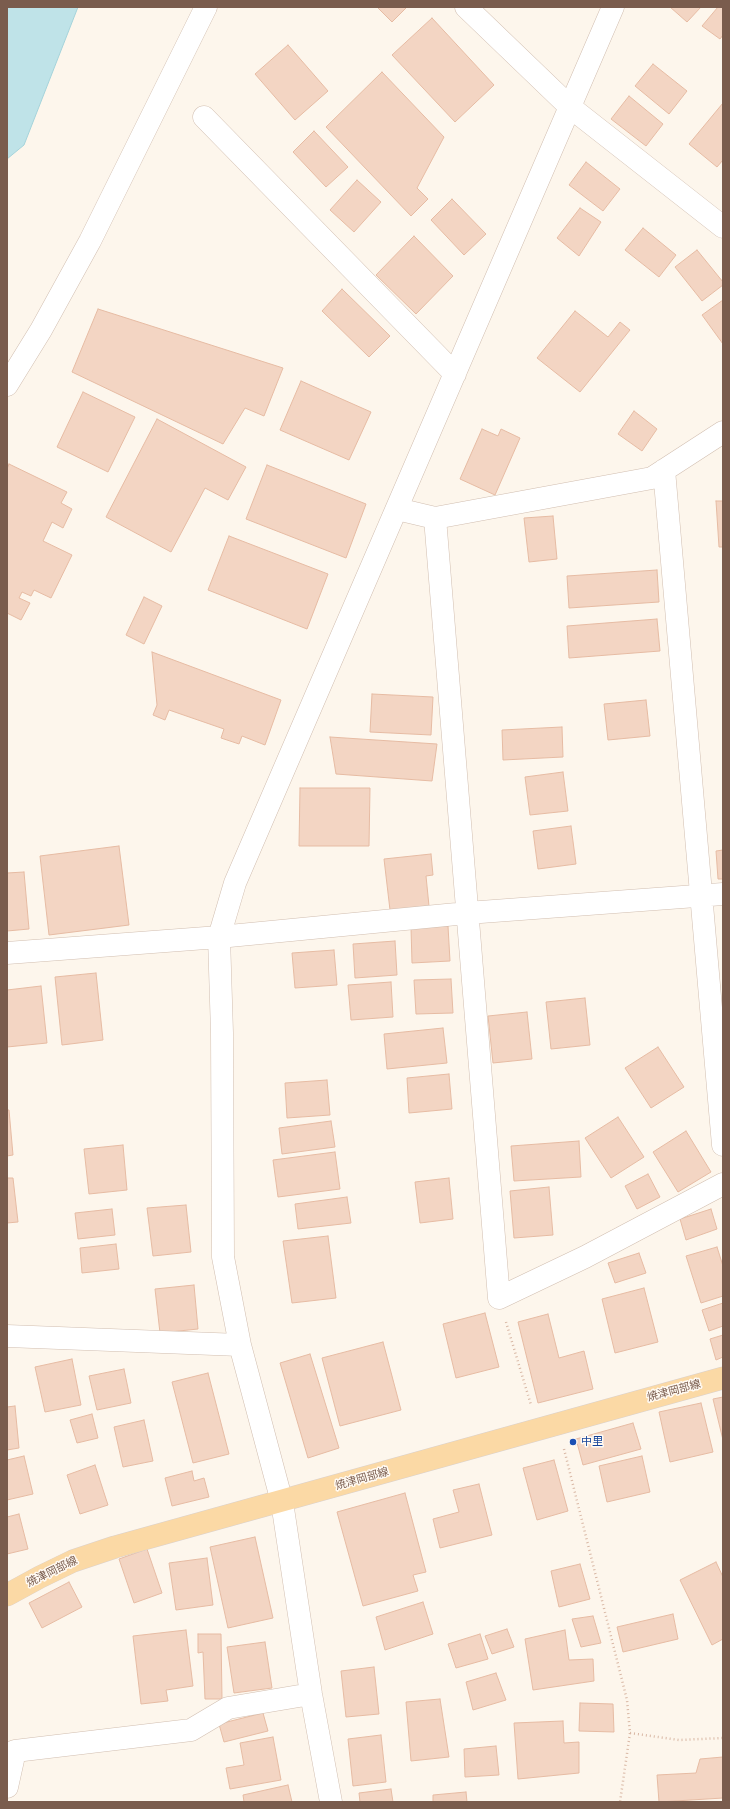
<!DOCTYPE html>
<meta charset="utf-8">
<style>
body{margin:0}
#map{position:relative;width:730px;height:1809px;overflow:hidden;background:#fdf6ec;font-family:"Fira Sans Condensed",sans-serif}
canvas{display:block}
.frame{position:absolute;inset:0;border:8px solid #7a5c4d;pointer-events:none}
</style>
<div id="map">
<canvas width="730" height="1809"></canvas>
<div class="frame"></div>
</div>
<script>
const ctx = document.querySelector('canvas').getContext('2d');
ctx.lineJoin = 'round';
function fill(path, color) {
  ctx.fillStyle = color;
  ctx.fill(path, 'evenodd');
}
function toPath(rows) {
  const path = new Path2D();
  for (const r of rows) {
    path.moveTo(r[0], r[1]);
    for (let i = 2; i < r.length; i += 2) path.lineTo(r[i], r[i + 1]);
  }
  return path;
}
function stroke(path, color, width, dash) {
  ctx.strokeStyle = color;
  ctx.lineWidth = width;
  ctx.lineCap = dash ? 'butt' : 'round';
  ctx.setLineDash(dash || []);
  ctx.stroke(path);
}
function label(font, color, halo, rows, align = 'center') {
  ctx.font = font + ' "Fira Sans Condensed","Noto Sans JP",sans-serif';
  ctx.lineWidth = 3;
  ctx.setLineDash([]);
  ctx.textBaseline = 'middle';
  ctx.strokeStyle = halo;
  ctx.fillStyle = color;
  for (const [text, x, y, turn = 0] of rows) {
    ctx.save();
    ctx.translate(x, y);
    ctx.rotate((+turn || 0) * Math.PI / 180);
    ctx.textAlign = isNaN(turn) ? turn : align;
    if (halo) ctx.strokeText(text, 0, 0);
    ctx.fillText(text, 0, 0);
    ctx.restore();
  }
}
const water = toPath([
 [7,7,78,7,24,145,7,159,7,7]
]);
const building = toPath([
 [377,7,407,7,392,22,377,7],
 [670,7,701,7,687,22,670,7],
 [718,7,723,7,723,35,720,39,702,26,718,7],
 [432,18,494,85,455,122,392,55,432,18],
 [288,45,328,91,295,120,255,74,288,45],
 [653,64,687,91,669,114,635,86,653,64],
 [382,72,444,137,417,188,428,199,411,216,326,127,382,72],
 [629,96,663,124,646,146,611,119,629,96],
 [723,103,723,160,717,167,689,144,723,103],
 [314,131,348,167,326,187,293,152,314,131],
 [586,162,620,189,603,211,569,185,586,162],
 [357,180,381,202,354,232,330,210,357,180],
 [452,199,486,234,464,255,431,220,452,199],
 [580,208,601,222,579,256,557,238,580,208],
 [643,228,676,255,659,277,625,250,643,228],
 [414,236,453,276,416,314,376,275,414,236],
 [697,250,723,282,723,285,702,301,675,267,697,250],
 [342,289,390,336,369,357,322,311,342,289],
 [723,300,723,344,702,315,723,300],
 [98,309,283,368,264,416,245,408,223,444,72,372,98,309],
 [575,311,608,337,620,322,630,330,580,392,537,358,575,311],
 [301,381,371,412,349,460,280,430,301,381],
 [83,392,135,417,108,472,57,447,83,392],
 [634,411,657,429,642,451,618,434,634,411],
 [157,419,246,467,228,500,205,488,171,552,106,517,157,419],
 [482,429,498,436,501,429,520,438,495,495,460,479,482,429],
 [9,464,67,492,61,503,72,509,63,528,52,522,43,541,72,555,51,598,34,590,31,596,22,592,19,598,30,603,21,620,7,613,7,469,9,464],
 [267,465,366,504,346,558,246,519,267,465],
 [716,501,723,501,723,547,719,547,716,501],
 [553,516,557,559,529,562,524,518,553,516],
 [229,536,328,574,307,629,208,590,229,536],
 [657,570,659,602,569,608,567,576,657,570],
 [144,597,162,606,144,644,126,635,144,597],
 [657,619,660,651,569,658,567,626,657,619],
 [152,652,281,700,265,745,242,736,239,744,221,738,224,729,169,710,165,720,153,715,157,705,152,652],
 [372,694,433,697,431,735,370,732,372,694],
 [646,700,650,736,608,740,604,704,646,700],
 [562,727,563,757,503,760,502,730,562,727],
 [330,737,437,744,432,781,336,774,330,737],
 [563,772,568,811,530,815,525,777,563,772],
 [300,788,370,788,369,846,299,846,300,788],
 [571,826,576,864,538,869,533,831,571,826],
 [119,846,129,925,49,935,40,856,119,846],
 [723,850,723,879,718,879,716,851,723,850],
 [431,854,433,875,426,876,429,906,390,910,384,859,431,854],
 [24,872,29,929,7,931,7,873,24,872],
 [448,926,450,961,412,963,411,928,448,926],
 [395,941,397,975,355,978,353,944,395,941],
 [334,950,337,985,295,988,292,953,334,950],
 [96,973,103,1040,62,1045,55,977,96,973],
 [451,979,453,1013,416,1014,414,980,451,979],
 [391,982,393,1017,351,1020,348,985,391,982],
 [41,986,47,1043,7,1047,7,990,41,986],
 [585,998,590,1045,551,1049,546,1002,585,998],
 [527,1012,532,1059,493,1063,488,1016,527,1012],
 [443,1028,447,1063,387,1069,384,1034,443,1028],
 [658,1047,684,1087,651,1108,625,1068,658,1047],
 [449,1074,452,1109,409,1113,407,1078,449,1074],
 [327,1080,330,1115,287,1118,285,1083,327,1080],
 [7,1110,9,1110,13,1155,7,1156,7,1110],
 [618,1117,644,1157,611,1178,585,1138,618,1117],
 [331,1121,335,1147,282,1154,279,1128,331,1121],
 [686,1131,711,1172,678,1192,653,1152,686,1131],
 [579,1141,581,1177,514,1181,511,1146,579,1141],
 [123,1145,127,1190,89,1194,84,1149,123,1145],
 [335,1152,340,1189,278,1197,273,1160,335,1152],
 [648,1174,660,1197,637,1209,625,1186,648,1174],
 [7,1178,13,1178,18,1222,7,1223,7,1178],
 [449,1178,453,1219,420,1223,415,1182,449,1178],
 [549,1187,553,1235,514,1238,510,1191,549,1187],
 [347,1197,351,1223,298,1229,295,1204,347,1197],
 [186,1205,191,1252,153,1256,147,1208,186,1205],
 [112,1209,115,1235,78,1239,75,1213,112,1209],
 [711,1209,717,1229,686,1240,680,1219,711,1209],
 [328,1236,336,1298,292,1303,283,1241,328,1236],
 [116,1244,119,1269,82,1273,80,1248,116,1244],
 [717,1247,723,1266,723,1296,701,1303,686,1256,717,1247],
 [639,1253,646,1273,615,1283,608,1263,639,1253],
 [194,1285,198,1329,160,1333,155,1289,194,1285],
 [644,1288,658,1342,615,1353,602,1299,644,1288],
 [723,1303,723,1326,709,1331,702,1310,723,1303],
 [485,1313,499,1367,456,1378,443,1324,485,1313],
 [548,1314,559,1358,584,1351,593,1389,538,1403,518,1322,548,1314],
 [723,1335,723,1357,716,1360,710,1339,723,1335],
 [383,1342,401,1410,340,1426,322,1358,383,1342],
 [310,1354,339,1448,308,1458,280,1363,310,1354],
 [72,1359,81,1405,45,1412,35,1367,72,1359],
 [124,1369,131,1403,97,1410,89,1376,124,1369],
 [208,1373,229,1454,193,1463,172,1382,208,1373],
 [723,1397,723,1440,713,1399,723,1397],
 [701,1403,713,1452,670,1462,659,1412,701,1403],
 [15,1406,19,1448,7,1450,7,1407,15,1406],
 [92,1414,98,1438,77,1443,70,1420,92,1414],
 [144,1420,153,1461,123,1467,114,1427,144,1420],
 [633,1423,641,1449,583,1465,576,1439,633,1423],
 [24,1456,33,1494,7,1500,7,1460,24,1456],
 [642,1456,650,1492,607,1502,599,1466,642,1456],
 [554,1460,568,1511,537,1520,523,1468,554,1460],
 [95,1465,108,1505,80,1514,67,1475,95,1465],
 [192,1471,194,1481,204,1478,209,1497,172,1506,165,1478,192,1471],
 [479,1484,492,1535,440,1548,433,1519,459,1512,453,1490,479,1484],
 [405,1493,426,1572,413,1575,418,1591,363,1606,337,1512,405,1493],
 [19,1514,28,1549,7,1554,7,1517,19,1514],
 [255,1537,273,1618,228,1628,210,1547,255,1537],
 [147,1549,162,1593,134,1603,119,1559,147,1549],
 [207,1558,213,1605,176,1610,169,1563,207,1558],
 [716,1562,723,1577,723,1639,712,1645,680,1580,716,1562],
 [580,1564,590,1599,559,1607,551,1571,580,1564],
 [69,1582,82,1607,42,1628,29,1603,69,1582],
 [423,1602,433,1634,385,1650,376,1617,423,1602],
 [673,1614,678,1639,623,1652,617,1627,673,1614],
 [593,1616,601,1643,581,1647,572,1619,593,1616],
 [507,1629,514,1647,492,1654,485,1636,507,1629],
 [186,1630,193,1686,166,1690,168,1701,141,1704,133,1636,186,1630],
 [565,1630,569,1660,593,1659,594,1681,533,1690,525,1639,565,1630],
 [198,1634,221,1634,222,1699,205,1699,203,1652,198,1653,198,1634],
 [480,1634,488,1659,456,1668,448,1644,480,1634],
 [265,1642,272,1688,234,1693,227,1647,265,1642],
 [374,1667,379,1714,346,1717,341,1671,374,1667],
 [496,1673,506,1700,473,1710,466,1682,496,1673],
 [440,1699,449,1757,411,1761,406,1702,440,1699],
 [580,1703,613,1704,614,1732,579,1731,580,1703],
 [263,1713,268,1731,224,1742,219,1724,263,1713],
 [563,1721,564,1743,579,1742,579,1773,518,1779,514,1723,563,1721],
 [381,1735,386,1782,353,1786,348,1739,381,1735],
 [273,1737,281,1780,230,1789,226,1768,244,1765,240,1743,273,1737],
 [496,1746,499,1775,465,1777,464,1749,496,1746],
 [723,1757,723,1798,659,1802,657,1775,696,1773,700,1759,723,1757],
 [288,1785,292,1802,244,1802,243,1795,288,1785],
 [391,1789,393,1802,360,1802,359,1793,391,1789],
 [466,1792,467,1802,433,1802,433,1795,466,1792]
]);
const path = toPath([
 [506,1322,531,1405],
 [564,1449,627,1700,630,1733,620,1802],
 [630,1733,679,1740,723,1738]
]);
const minor = toPath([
 [466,7,570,107,723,227],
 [204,117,455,374],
 [7,385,41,330,90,241,206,7],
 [664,470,723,1145],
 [397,509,435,518,652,478,723,432],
 [435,518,499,1298,585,1257,723,1184],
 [7,953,219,937,467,913,723,894],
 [7,1336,240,1345],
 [7,1787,15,1751,191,1730,228,1708,311,1694],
 [331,1802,311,1694,282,1502,240,1345,223,1257,222,1033,219,937,235,883,613,7]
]);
const major = toPath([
 [7,1595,40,1577,73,1561,115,1547,723,1378]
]);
const markers = [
 [573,1442,4,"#1a4fb4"]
];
const streetNames = [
 ["焼津岡部線",674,1391,-15],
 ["焼津岡部線",362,1479,-16],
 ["焼津岡部線",52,1572,-26]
];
const transitNames = [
 ["中里",581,1442]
];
fill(water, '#bfe3e8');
stroke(water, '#a5d3da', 1);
fill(building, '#f3d5c3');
stroke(building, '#e6bba3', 1);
stroke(minor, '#d1beb0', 23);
stroke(major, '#dad1cd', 23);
stroke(path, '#d9b8a5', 2.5, [1, 3]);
stroke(minor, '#fff', 22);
stroke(major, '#fbd9a5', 22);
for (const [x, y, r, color] of markers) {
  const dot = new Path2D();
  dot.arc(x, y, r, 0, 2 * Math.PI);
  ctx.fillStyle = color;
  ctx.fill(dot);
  stroke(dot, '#fffaf3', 1.5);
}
label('11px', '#7a5c4d', '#fffaf3', streetNames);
label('11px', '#164399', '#fffaf3', transitNames, 'left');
</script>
